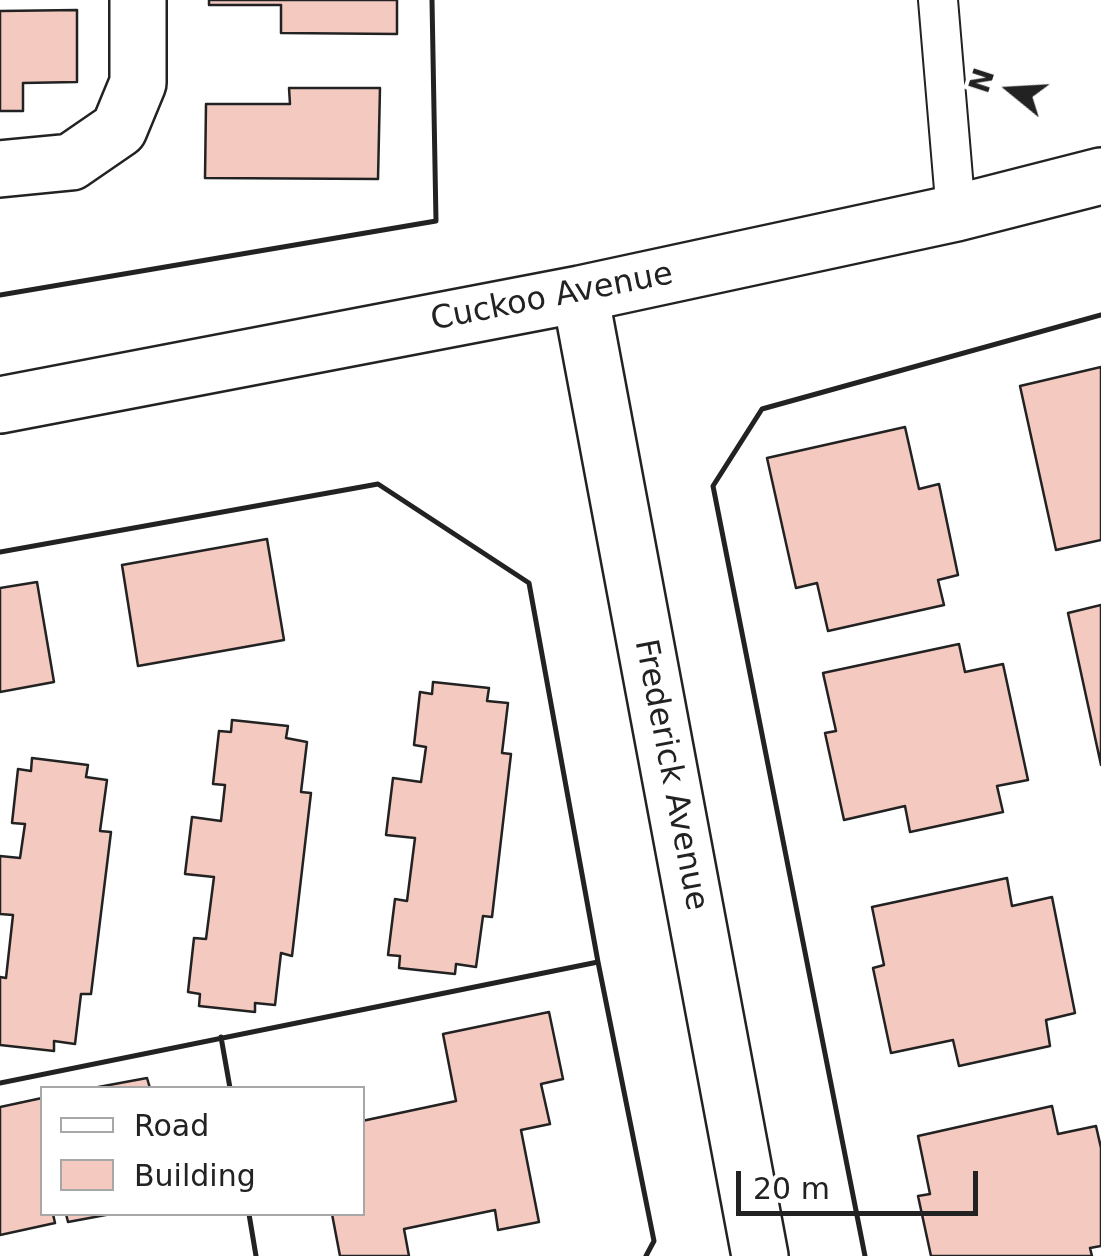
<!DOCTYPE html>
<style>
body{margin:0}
#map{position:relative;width:1101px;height:1256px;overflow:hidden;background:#fff;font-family:"DejaVu Sans",sans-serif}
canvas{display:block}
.legend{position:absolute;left:40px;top:1086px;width:325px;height:130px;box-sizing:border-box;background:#fff;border:2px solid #a7a7a7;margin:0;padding:12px 18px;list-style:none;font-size:30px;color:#222}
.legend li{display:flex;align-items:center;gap:20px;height:50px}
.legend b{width:50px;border:2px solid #a7a7a7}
.north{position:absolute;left:961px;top:40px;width:100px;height:100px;-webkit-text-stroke:8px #fff;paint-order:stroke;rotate:288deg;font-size:28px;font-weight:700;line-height:40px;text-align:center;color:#222}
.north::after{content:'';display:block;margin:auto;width:35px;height:45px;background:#222;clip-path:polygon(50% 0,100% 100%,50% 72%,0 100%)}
.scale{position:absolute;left:736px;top:1171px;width:242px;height:45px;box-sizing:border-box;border:5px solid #222;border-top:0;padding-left:12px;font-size:30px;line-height:35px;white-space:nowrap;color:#222;-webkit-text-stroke:8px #fff;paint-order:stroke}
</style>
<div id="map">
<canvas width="1101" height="1256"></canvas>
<ul class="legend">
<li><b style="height:12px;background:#fff"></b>Road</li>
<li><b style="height:28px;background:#f3c9c0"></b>Building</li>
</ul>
<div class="north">N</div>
<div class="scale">20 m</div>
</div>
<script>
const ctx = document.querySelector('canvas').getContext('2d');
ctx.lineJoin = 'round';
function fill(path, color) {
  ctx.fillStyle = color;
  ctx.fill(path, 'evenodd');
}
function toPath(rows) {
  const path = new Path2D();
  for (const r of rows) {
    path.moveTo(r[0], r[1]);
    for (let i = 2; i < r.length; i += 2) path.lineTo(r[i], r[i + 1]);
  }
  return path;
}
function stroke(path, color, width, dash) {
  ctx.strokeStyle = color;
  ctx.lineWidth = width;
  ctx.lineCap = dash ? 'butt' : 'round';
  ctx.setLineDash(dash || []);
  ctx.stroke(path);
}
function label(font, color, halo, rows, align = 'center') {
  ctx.font = font + ' "DejaVu Sans",sans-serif';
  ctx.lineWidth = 8;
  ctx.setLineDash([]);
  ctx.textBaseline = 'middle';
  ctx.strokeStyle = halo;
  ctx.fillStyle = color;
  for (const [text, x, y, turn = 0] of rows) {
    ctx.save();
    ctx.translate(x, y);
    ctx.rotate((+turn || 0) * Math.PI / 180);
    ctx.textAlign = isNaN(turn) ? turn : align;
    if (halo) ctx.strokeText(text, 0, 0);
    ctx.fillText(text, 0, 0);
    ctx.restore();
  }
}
const building = toPath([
 [209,0,397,0,397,34,281,33,281,5,209,5,209,0],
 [77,10,77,82,23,83,23,111,0,111,0,11,77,10],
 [289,88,380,88,378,179,205,178,206,104,290,104,289,88],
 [1101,367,1101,540,1056,550,1020,386,1101,367],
 [905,427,919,489,939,484,958,575,938,580,944,605,828,631,817,583,796,588,767,458,905,427],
 [267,539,284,640,138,666,122,565,267,539],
 [37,582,54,682,0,692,0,588,37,582],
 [1101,605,1101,765,1068,613,1101,605],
 [959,644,965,672,1003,664,1028,780,997,786,1003,812,910,832,905,806,844,820,825,733,836,731,823,673,959,644],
 [433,682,489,688,487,701,508,703,502,753,511,754,492,917,483,916,476,967,456,964,455,974,399,968,400,956,388,955,395,899,407,901,415,838,386,835,393,778,421,782,426,747,414,745,420,692,432,694,433,682],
 [232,720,288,726,286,738,307,742,301,792,311,793,292,956,281,953,275,1005,255,1003,255,1012,199,1006,200,994,188,992,194,938,206,939,214,877,185,874,192,817,221,821,225,785,213,784,219,731,231,732,232,720],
 [32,758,88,765,86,777,107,780,100,831,111,832,91,994,81,994,75,1044,54,1041,54,1051,0,1045,0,977,6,978,13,915,0,914,0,856,20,858,25,824,12,823,18,769,31,771,32,758],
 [1007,878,1012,906,1052,897,1075,1013,1046,1020,1050,1046,959,1066,953,1040,891,1053,873,968,884,965,872,907,1007,878],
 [549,1012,563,1079,541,1084,550,1124,521,1130,539,1222,498,1230,495,1210,404,1229,409,1256,340,1256,332,1214,362,1214,362,1121,456,1101,443,1034,549,1012],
 [147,1078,150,1088,93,1088,147,1078],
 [42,1098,42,1214,53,1214,55,1223,0,1235,0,1107,42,1098],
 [1052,1106,1058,1134,1096,1126,1101,1148,1101,1246,1090,1248,1092,1256,931,1256,918,1196,930,1194,918,1136,1052,1106],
 [66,1214,111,1214,68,1222,66,1214]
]);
const service = toPath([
 [938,0,956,213]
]);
const minor = toPath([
 [0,169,71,162,119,129,138,83,138,0],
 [580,294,760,1256],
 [0,405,580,294,956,213,1101,176]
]);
const wall = toPath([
 [0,295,436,221,432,0],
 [0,552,378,484,529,583,598,962,654,1241,646,1256],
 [221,1037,230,1088],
 [0,1083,598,962],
 [249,1214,256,1256],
 [865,1256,713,486,762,409,1101,315]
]);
const streetNames = [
 ["Cuckoo Avenue",552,298,-11],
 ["Frederick Avenue",670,775,79]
];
fill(building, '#f3c9c0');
stroke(building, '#222', 2.5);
stroke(service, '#222', 42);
stroke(minor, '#222', 60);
stroke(service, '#fff', 38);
stroke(minor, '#fff', 55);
stroke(wall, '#222', 5);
label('32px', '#222', '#fff', streetNames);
</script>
